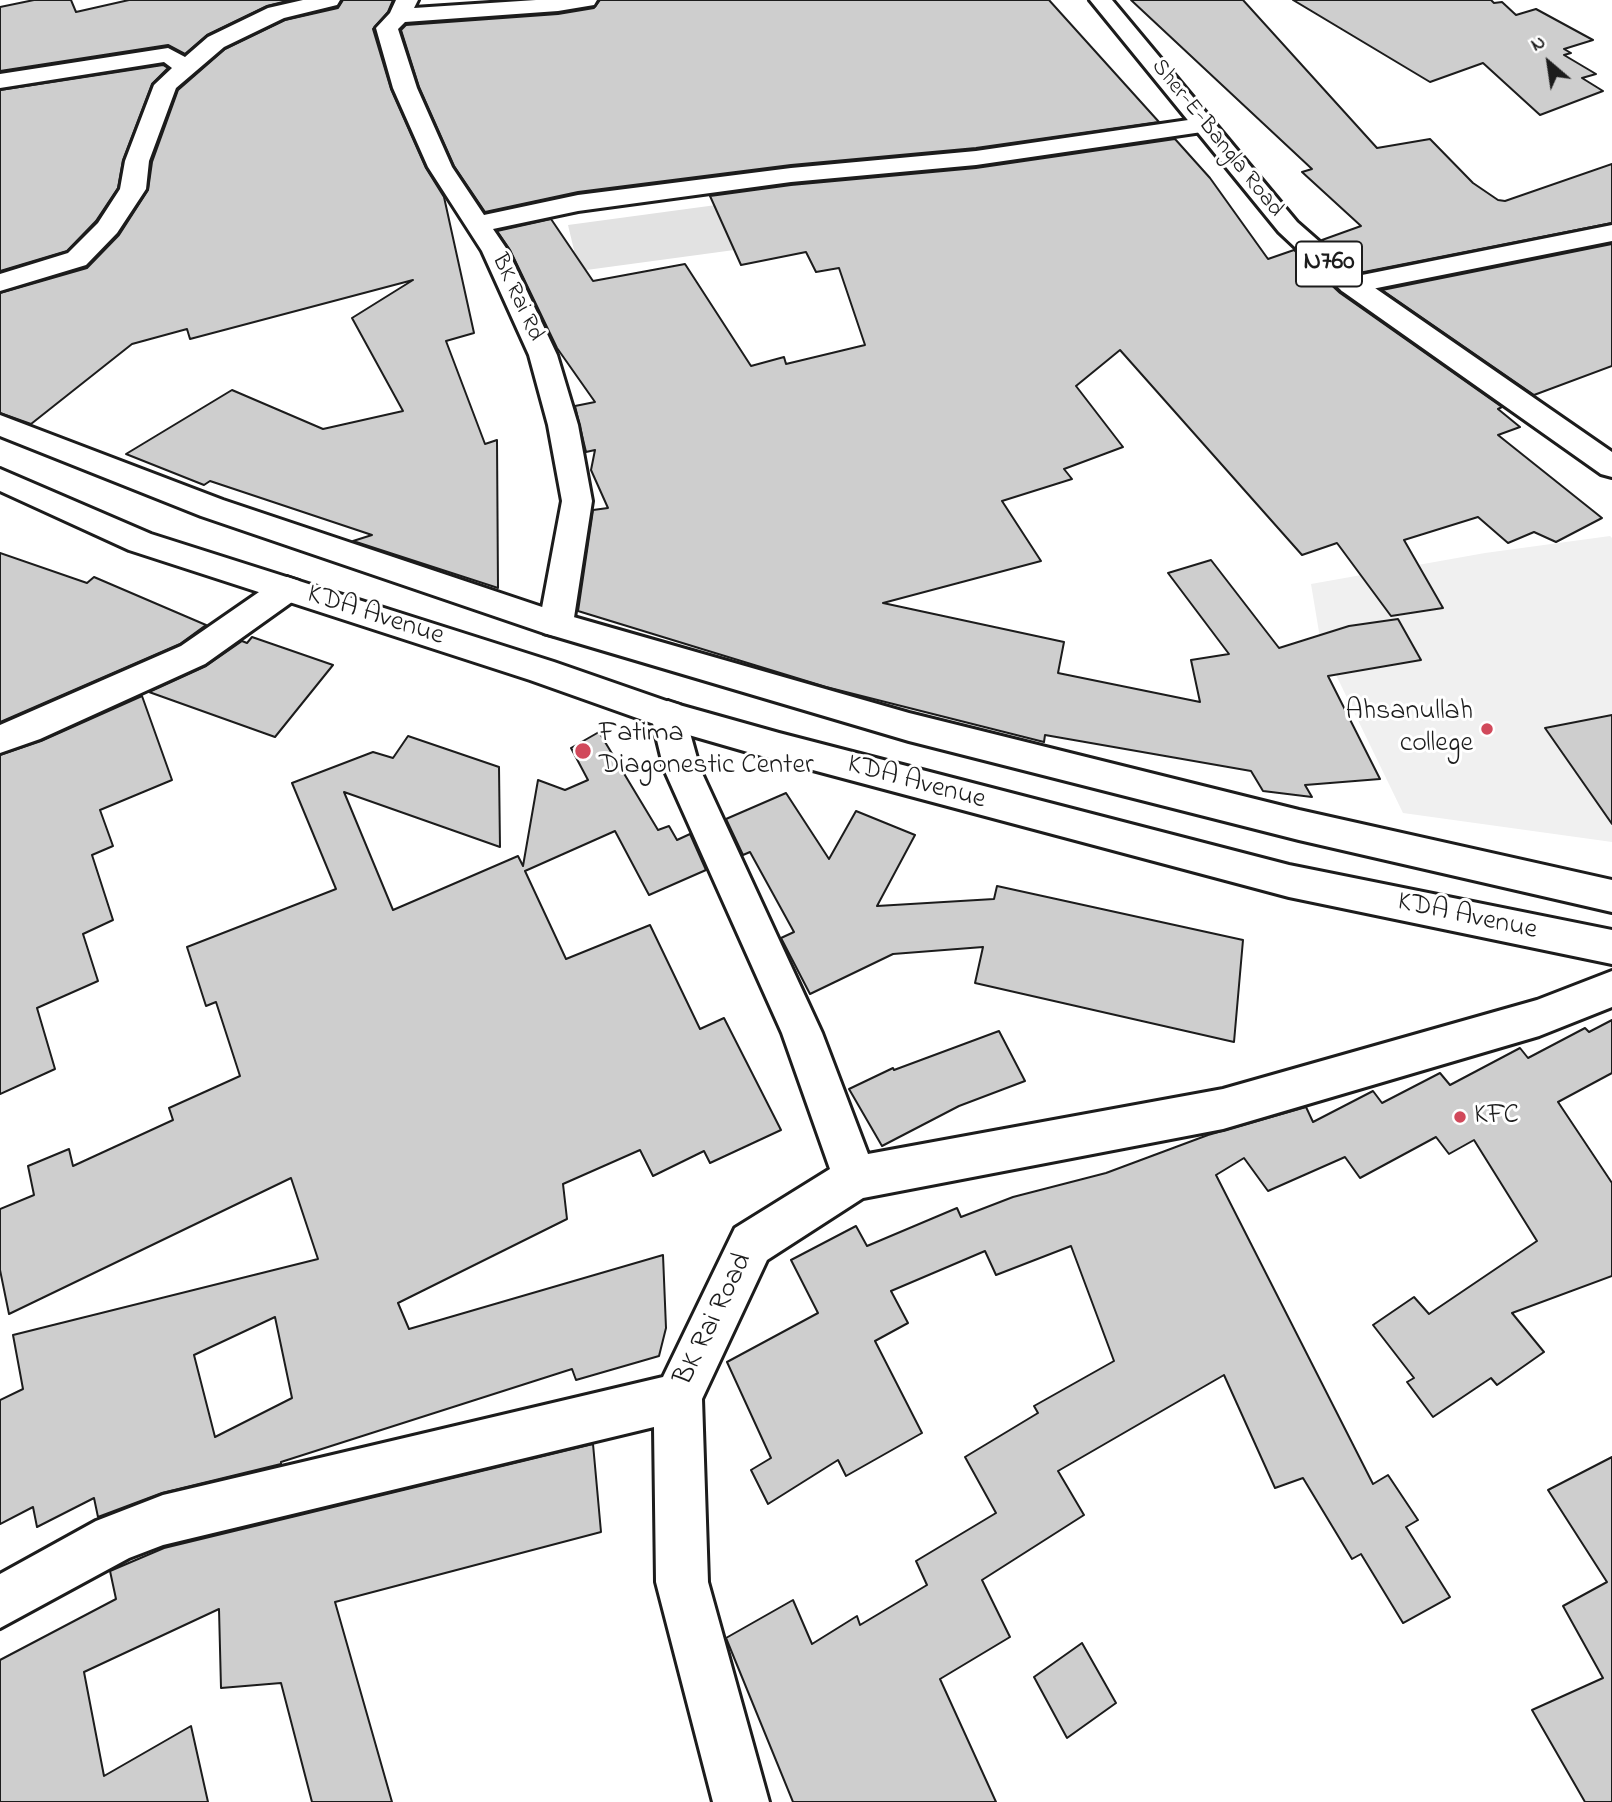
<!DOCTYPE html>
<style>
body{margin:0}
#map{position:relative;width:1612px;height:1802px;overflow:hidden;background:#fff;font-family:"Indie Flower",sans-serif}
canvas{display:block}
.north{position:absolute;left:1514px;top:28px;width:70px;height:70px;-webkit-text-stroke:5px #fff;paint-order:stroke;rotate:331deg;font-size:19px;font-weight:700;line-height:28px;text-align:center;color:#1c1c1c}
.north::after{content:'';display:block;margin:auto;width:24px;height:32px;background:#1c1c1c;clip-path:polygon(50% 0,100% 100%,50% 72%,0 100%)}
</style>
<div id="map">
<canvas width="1612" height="1802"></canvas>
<div class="north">N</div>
</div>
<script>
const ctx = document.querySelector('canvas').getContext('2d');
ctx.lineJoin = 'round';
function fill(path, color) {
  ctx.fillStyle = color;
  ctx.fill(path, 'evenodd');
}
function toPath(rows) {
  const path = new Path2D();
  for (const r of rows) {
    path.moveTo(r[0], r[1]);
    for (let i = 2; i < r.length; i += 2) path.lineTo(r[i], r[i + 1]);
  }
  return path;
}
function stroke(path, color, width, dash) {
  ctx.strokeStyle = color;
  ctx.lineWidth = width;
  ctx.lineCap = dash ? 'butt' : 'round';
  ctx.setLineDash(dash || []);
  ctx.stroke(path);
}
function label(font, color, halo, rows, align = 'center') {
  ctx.font = font + ' "Indie Flower",sans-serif';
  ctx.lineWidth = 6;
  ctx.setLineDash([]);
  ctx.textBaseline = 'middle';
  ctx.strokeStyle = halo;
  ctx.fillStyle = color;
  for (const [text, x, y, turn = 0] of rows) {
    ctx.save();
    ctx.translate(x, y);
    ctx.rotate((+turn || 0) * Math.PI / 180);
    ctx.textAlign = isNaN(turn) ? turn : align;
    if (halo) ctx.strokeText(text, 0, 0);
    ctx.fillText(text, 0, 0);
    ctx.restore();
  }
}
const built = toPath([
 [1610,536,1612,538,1612,842,1403,813,1321,644,1311,584,1485,553]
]);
const green = toPath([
 [768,198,786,243,579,271,568,225]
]);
const building = toPath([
 [34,0,71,0,76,12,129,0,291,0,267,6,207,35,185,54,168,45,0,71,0,7,34,0],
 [343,0,393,0,388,12,373,29,391,89,426,168,444,197,474,333,446,341,485,444,497,440,498,588,353,541,372,535,210,481,204,485,126,454,232,390,323,429,403,411,352,318,413,280,190,339,187,329,132,344,31,424,0,413,0,293,87,268,119,235,148,190,152,162,178,90,225,49,285,20,338,8,343,0],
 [600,0,1049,0,1159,122,976,148,791,165,578,192,485,212,454,166,419,87,401,30,406,25,558,14,594,8,600,0],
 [1131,0,1243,0,1377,148,1430,139,1473,183,1498,200,1505,201,1612,164,1612,223,1359,273,1322,240,1361,226,1302,172,1312,169,1131,0],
 [1293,0,1491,0,1494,3,1502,2,1516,15,1536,9,1593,40,1564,49,1571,53,1564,55,1596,74,1582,78,1603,91,1540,115,1483,63,1430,82,1293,0],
 [163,65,168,68,152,84,123,160,118,188,96,221,67,251,0,271,0,90,163,65],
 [1175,139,1210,178,1268,259,1294,250,1340,293,1502,407,1498,409,1520,427,1498,435,1602,518,1556,542,1534,532,1508,543,1478,517,1404,540,1443,608,1391,616,1337,543,1302,555,1120,350,1076,386,1123,447,1064,469,1072,479,1002,501,1041,561,883,603,1064,642,1058,673,1200,702,1191,660,1229,654,1168,573,1211,560,1279,648,1349,626,1398,619,1421,660,1328,676,1380,779,1305,785,1312,797,1263,791,1251,771,1045,735,1044,742,826,687,578,611,593,510,608,508,591,470,595,450,586,452,575,406,595,402,557,348,510,250,497,231,551,219,593,281,685,264,751,366,784,357,786,364,865,345,839,268,816,272,806,252,741,265,710,196,791,185,976,168,1175,139],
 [1612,244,1612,366,1534,395,1382,290,1612,244],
 [0,553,87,583,94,577,206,625,180,644,0,722,0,553],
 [252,637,333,665,275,737,149,692,206,666,242,641,247,643,252,637],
 [142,696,172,780,100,810,113,846,92,855,113,920,83,934,98,981,37,1008,55,1069,0,1094,0,755,41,741,142,696],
 [1612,715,1612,824,1545,728,1612,715],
 [599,732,658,830,669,826,677,840,690,834,706,870,649,895,615,831,525,871,566,959,650,925,700,1029,724,1018,781,1130,710,1163,704,1151,653,1176,640,1150,563,1184,567,1219,398,1303,409,1329,663,1255,666,1328,659,1356,576,1380,572,1369,281,1462,281,1464,162,1493,98,1517,94,1498,37,1527,33,1507,0,1524,0,1400,23,1389,13,1335,318,1259,291,1178,9,1314,0,1270,0,1209,34,1195,28,1166,69,1149,73,1166,173,1120,169,1108,240,1076,216,1002,206,1006,187,947,336,889,292,783,373,752,393,758,408,736,499,767,500,847,344,792,393,910,518,856,523,866,538,780,565,790,588,780,571,748,599,732],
 [275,1317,292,1398,215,1437,194,1355,275,1317],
 [786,793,829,859,856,811,915,835,877,906,994,899,997,886,1243,940,1234,1042,975,983,983,947,893,954,810,994,781,938,794,932,750,852,743,855,726,819,786,793],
 [1612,1020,1612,1073,1558,1102,1612,1183,1612,1276,1512,1313,1544,1352,1497,1385,1491,1378,1433,1417,1407,1382,1414,1378,1373,1325,1414,1297,1429,1314,1537,1241,1474,1140,1449,1154,1436,1137,1360,1178,1345,1157,1268,1191,1244,1158,1216,1175,1373,1484,1388,1475,1418,1520,1406,1527,1450,1597,1403,1623,1361,1554,1352,1559,1303,1478,1275,1488,1224,1375,1058,1471,1084,1515,982,1580,1010,1637,940,1679,996,1802,793,1802,726,1638,793,1600,812,1644,857,1616,860,1625,927,1585,916,1561,996,1513,965,1457,1038,1413,1034,1406,1114,1361,1071,1246,996,1275,985,1251,891,1291,908,1323,875,1341,922,1433,846,1476,838,1460,768,1504,751,1470,771,1458,727,1362,818,1313,791,1260,856,1226,867,1246,957,1208,961,1217,1013,1197,1106,1173,1208,1135,1306,1107,1313,1122,1373,1091,1382,1103,1440,1073,1450,1085,1520,1048,1528,1058,1585,1028,1589,1032,1612,1020],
 [999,1031,1025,1081,959,1106,882,1146,849,1089,893,1068,894,1070,999,1031],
 [593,1444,601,1532,335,1602,392,1802,312,1802,281,1683,221,1688,219,1609,84,1672,104,1776,191,1726,208,1802,0,1802,0,1660,116,1599,110,1571,164,1548,593,1444],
 [1612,1457,1612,1802,1585,1802,1532,1710,1603,1678,1563,1606,1607,1582,1548,1490,1612,1457],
 [1082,1643,1116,1703,1067,1738,1034,1677,1082,1643]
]);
const minor = toPath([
 [303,0,340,0,337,5,284,18,224,47,176,88,149,161,146,189,117,233,86,265,0,291,0,274,68,253,98,223,120,189,125,161,154,85,172,68,164,62,0,88,0,74,168,48,185,57,208,37,268,8,303,0],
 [396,0,418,0,414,8,536,0,597,0,594,5,558,11,405,22,398,29,417,88,452,167,484,215,578,195,791,168,976,151,1202,118,1210,120,1214,125,1210,130,1202,132,976,165,791,182,578,211,493,229,508,251,557,355,578,425,592,501,573,624,568,633,556,636,544,633,539,624,562,501,548,425,529,355,482,251,428,167,393,88,376,28,390,13,396,0],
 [1612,225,1612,241,1352,293,1342,291,1339,285,1342,279,1612,225],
 [287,577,299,581,303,589,299,597,205,664,40,739,0,753,0,725,181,646,275,581,287,577],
 [668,701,680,705,685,715,700,769,822,1033,868,1154,1223,1089,1537,1000,1612,971,1612,1007,1539,1036,1223,1129,863,1198,767,1260,702,1399,708,1582,769,1802,713,1802,656,1582,654,1427,163,1545,129,1558,0,1628,0,1574,96,1521,163,1495,663,1377,735,1228,830,1169,782,1033,664,769,651,715,656,705,668,701]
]);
const secondary = toPath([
 [0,415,223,500,563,614,909,713,1299,810,1612,880,1612,912,1299,840,909,741,544,633,201,516,0,436,0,415],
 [0,469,151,534,554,662,672,703,779,733,1289,865,1612,930,1612,964,1289,897,779,761,668,729,530,680,129,550,0,491,0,469]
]);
const trunk = toPath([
 [1090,0,1112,0,1297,222,1362,279,1612,452,1612,477,1601,474,1342,291,1279,232,1090,0]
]);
const markers = [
 [1487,729,7,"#d1495b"],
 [583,751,9,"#d1495b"],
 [1460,1117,7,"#d1495b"]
];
const farStreetnames = [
 ["Sher-E-Bangla Road",1216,139,51],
 ["BK Rai Rd",516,298,65]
];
const shields = [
 [1329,264,66]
];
const shieldNames = [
 ["N760",1329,264]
];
const streetNames = [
 ["KDA Avenue",375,617,18],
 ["KDA Avenue",916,784,15],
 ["KDA Avenue",1467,918,12],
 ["BK Rai Road",715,1320,-64]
];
const poiNames = [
 ["Ahsanullah",1473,713,"right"],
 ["college",1473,745,"right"],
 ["Fatima",599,735],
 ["Diagonestic Center",599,767],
 ["KFC",1474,1117]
];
fill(built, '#f0f0f0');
fill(green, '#e2e2e2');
fill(building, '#cecece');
stroke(building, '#1c1c1c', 2);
stroke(minor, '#1c1c1c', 6);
stroke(secondary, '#1c1c1c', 6);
stroke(trunk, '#1c1c1c', 6);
fill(minor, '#fff');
fill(secondary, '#fff');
fill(trunk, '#fff');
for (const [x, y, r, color] of markers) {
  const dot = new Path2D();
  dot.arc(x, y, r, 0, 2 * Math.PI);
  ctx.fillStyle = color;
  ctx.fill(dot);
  stroke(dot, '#fff', 2.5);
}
label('23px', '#1c1c1c', '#fff', farStreetnames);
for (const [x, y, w] of shields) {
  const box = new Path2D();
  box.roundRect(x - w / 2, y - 22.5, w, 45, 5);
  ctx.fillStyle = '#fff';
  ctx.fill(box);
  stroke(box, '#1c1c1c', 2);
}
label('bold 26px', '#1c1c1c', null, shieldNames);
label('28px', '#1c1c1c', '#fff', streetNames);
label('28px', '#1c1c1c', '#fff', poiNames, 'left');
</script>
